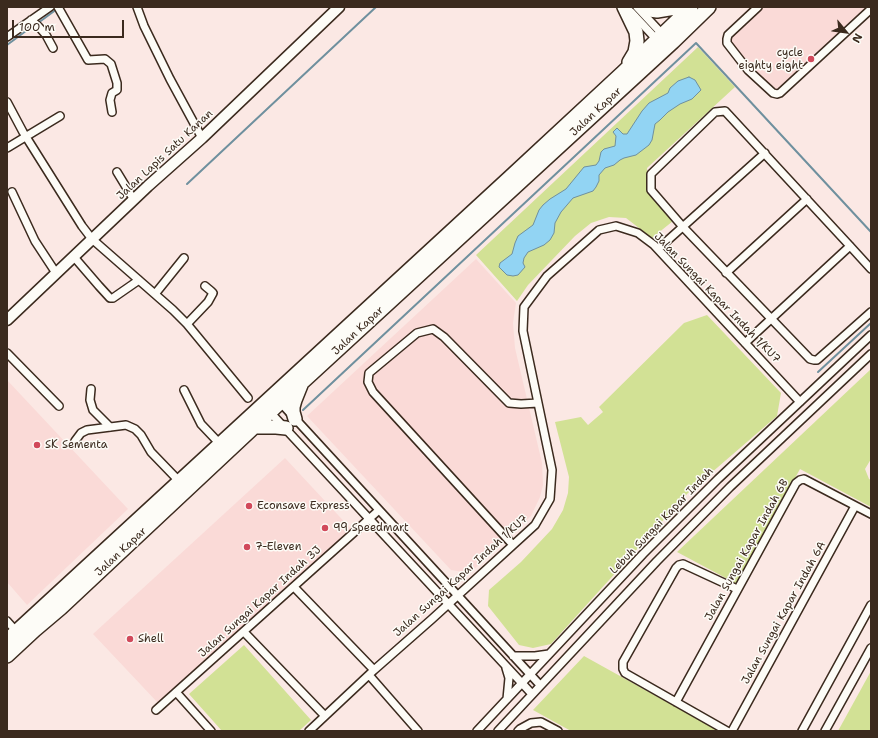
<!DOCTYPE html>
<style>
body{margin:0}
#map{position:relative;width:878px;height:738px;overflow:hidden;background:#fbe8e4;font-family:"Shantell Sans",sans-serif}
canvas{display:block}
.frame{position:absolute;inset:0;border:8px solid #3b2a1e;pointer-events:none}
.north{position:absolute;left:826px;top:12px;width:40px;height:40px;-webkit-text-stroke:3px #fdfcf7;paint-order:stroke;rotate:119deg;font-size:11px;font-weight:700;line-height:16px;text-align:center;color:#3b2a1e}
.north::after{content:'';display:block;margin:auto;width:14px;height:18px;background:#3b2a1e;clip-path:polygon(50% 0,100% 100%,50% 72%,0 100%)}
.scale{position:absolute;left:12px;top:20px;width:112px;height:18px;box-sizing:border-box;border:2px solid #3b2a1e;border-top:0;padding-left:5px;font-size:12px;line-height:14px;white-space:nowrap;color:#3b2a1e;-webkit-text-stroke:3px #fdfcf7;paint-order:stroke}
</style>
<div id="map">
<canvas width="878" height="738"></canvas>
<div class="frame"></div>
<div class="north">N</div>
<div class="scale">100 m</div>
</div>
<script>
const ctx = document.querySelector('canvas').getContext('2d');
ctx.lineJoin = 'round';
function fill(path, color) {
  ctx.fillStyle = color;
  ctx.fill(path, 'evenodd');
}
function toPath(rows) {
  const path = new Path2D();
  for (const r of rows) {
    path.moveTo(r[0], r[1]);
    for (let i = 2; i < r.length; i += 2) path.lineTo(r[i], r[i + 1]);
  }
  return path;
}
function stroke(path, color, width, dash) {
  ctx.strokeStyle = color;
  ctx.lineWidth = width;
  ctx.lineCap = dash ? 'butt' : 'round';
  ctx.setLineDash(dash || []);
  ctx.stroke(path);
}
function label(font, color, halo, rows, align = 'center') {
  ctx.font = font + ' "Shantell Sans",sans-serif';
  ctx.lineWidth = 3;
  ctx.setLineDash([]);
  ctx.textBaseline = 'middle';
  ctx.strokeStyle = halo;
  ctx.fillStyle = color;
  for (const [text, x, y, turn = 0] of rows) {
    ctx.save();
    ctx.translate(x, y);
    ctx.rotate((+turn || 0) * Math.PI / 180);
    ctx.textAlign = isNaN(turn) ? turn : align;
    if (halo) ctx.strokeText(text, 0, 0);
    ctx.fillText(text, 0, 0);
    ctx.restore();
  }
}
const built = toPath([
 [763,7,869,7,778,91,774,90,747,65,730,43,730,37],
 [476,259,516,303,513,323,515,348,542,463,543,485,540,497,531,516,470,573,451,570,307,416],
 [7,380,128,509,27,605,7,582],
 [285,458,352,530,158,703,93,634]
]);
const green = toPath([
 [698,47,735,87,647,168,649,194,673,221,652,238,626,218,609,217,591,223,575,236,528,285,517,301,476,255],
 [707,315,781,393,777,416,688,493,551,644,533,648,519,645,488,606,489,590,521,562,552,529,563,510,568,493,569,477,555,422,581,417,588,425,603,412,599,407,684,323],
 [871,369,871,459,865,469,869,479,871,480,871,507,800,469,737,584,677,552],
 [244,645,311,720,299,731,222,731,189,694],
 [584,656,719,731,571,731,533,710],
 [871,671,871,731,838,731]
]);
const water = toPath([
 [689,77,695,80,701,90,692,99,680,104,668,112,660,120,655,124,652,140,649,145,636,155,624,158,620,160,614,165,605,168,599,175,599,181,596,187,593,191,573,198,561,212,555,223,554,233,550,240,544,245,528,252,524,258,523,263,525,267,518,275,513,276,507,275,499,267,500,263,512,254,515,243,518,236,533,225,539,210,543,205,550,199,566,189,584,167,596,165,599,161,601,152,604,149,615,146,616,136,613,132,617,128,623,134,627,134,642,111,649,103,668,93,670,88,678,81,689,77]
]);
const stream = toPath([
 [38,23,57,9],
 [7,45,34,25],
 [187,184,376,7],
 [818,372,871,323],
 [303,410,696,43,871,232]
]);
const street = toPath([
 [58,7,88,60,105,59,111,64,117,83,117,90,112,93,110,100,112,112],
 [137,7,144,26,170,79,202,138],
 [637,7,664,36],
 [758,7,728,35,727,39,727,43,748,70,773,93,777,94,780,93,871,9],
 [631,12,658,41],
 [31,20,39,27,46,35,53,48],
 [7,37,50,7],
 [7,102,23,132,82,226,92,239,173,310,187,324,248,398],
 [7,148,60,116],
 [117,172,134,200],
 [12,192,35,241,56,273],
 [658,249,765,153],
 [74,257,99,286,110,298,113,298,139,280],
 [871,269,850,246,725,111,715,112,651,174,651,190,683,227,810,359,814,360,817,360,871,312],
 [726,273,807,199],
 [155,294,184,258],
 [187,324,208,302,213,293,211,291,205,286],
 [745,343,850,246],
 [7,353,59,406],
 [91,389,90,400,93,410,110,427],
 [184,390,201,424,220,444],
 [279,401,540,685],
 [268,410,532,694],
 [75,441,81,433,87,430,126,425,135,429,141,435,151,452,179,481],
 [513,545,373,392,368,382,369,373,417,333,433,329,444,337,509,403,521,404,538,403],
 [294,587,374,670],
 [7,621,16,631],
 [244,632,325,716],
 [513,656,535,656,549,654],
 [506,668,509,678,507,699],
 [369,675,418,731],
 [176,692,211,731],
 [676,702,796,483,800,480,804,479,871,514],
 [156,710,379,510],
 [309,731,374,670,432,619,535,525,550,499,552,470,523,331,524,307,547,276,599,230,616,226,638,233,654,245,800,402],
 [477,731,643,554,718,479,871,335],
 [498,731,657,561,730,487,871,354],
 [518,731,520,729,531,723,541,722,558,731],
 [727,731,625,673,623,669,623,662,676,568,679,565,683,564,737,589],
 [732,731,855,506],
 [802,731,871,605],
 [825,731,871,648]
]);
const secondary = toPath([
 [7,320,148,186,202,138,339,7]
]);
const highway = toPath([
 [624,7,636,32,637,41,635,52,629,62],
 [645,7,650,10,657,11,681,7],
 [295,419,293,412,293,407,295,400,301,385],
 [254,427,276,427,286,428],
 [7,640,510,177,623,72,691,7],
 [7,656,35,630,61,608,280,403,673,42,709,7]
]);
const markers = [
 [811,59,4,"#d1495b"],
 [37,445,4,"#d1495b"],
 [249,506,4,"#d1495b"],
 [325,528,4,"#d1495b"],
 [247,547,4,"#d1495b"],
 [130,639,4,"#d1495b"]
];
const poiNames = [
 ["cycle",803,53,"right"],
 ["eighty eight",803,66,"right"],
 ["SK Sementa",45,445],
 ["Econsave Express",257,506],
 ["99 Speedmart",333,528],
 ["7-Eleven",255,547],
 ["Shell",138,639]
];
const streetNames = [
 ["Jalan Kapar",596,112,-43],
 ["Jalan Lapis Satu Kanan",165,155,-43],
 ["Jalan Sungai Kapar Indah 1/KU7",717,298,46],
 ["Jalan Kapar",358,331,-43],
 ["Lebuh Sungai Kapar Indah",662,521,-46],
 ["Jalan Sungai Kapar Indah 6B",747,550,-61],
 ["Jalan Kapar",121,552,-43],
 ["Jalan Sungai Kapar Indah 1/KU7",461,576,-42],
 ["Jalan Sungai Kapar Indah 3J",260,602,-42],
 ["Jalan Sungai Kapar Indah 6A",784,613,-61]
];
fill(built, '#fadad7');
fill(green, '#d2e195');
fill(water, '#92d4f3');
stroke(water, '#6f909e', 1);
stroke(stream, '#6f909e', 2);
stroke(street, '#3b2a1e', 10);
stroke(secondary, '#3b2a1e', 13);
stroke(highway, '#3b2a1e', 16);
stroke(street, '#fdfcf7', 7);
stroke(secondary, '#fdfcf7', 10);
stroke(highway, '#fdfcf7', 13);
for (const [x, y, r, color] of markers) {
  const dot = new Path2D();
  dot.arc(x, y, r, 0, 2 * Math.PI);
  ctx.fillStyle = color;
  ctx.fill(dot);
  stroke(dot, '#fdfcf7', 1.5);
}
label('11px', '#3b2a1e', '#fdfcf7', poiNames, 'left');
label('11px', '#3b2a1e', '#fdfcf7', streetNames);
</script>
